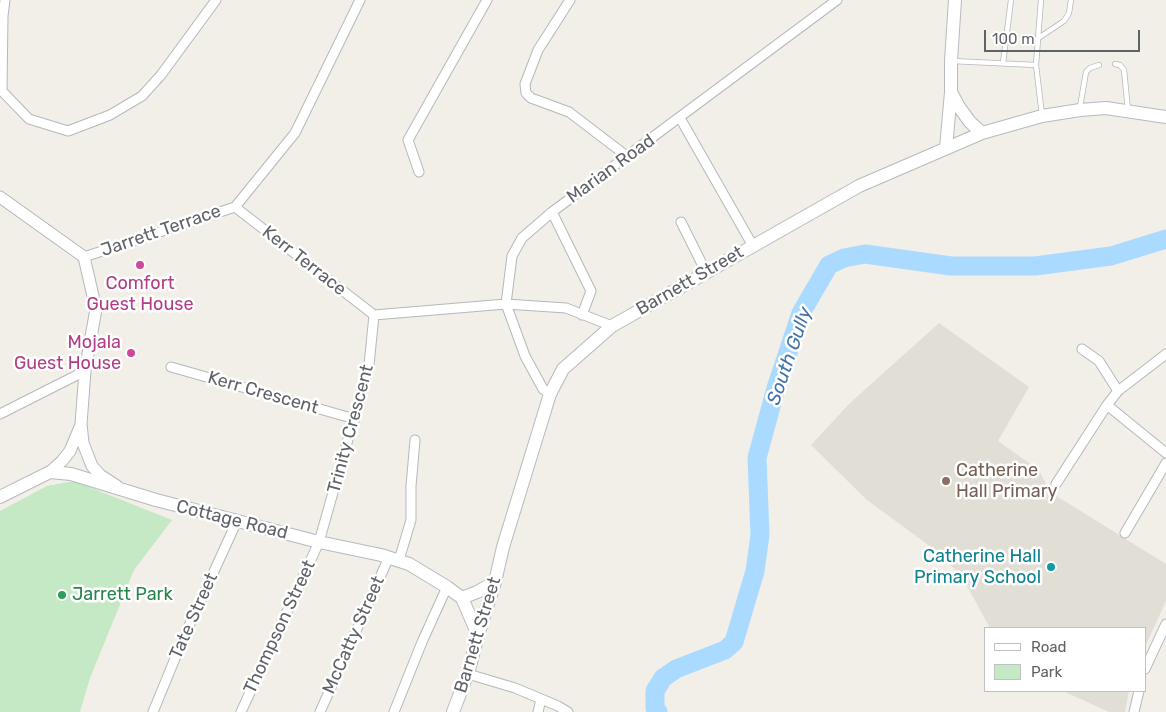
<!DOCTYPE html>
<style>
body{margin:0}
#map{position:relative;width:1166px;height:712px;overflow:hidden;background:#f1efe8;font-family:Rubik,sans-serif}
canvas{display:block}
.legend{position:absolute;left:984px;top:627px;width:162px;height:65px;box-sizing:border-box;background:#fff;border:1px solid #bfc1c3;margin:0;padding:6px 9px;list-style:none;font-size:15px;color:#5f6368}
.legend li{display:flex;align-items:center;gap:10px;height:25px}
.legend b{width:25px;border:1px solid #bfc1c3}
.scale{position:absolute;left:984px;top:30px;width:156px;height:22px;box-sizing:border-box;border:2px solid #5f6368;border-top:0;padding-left:6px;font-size:15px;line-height:18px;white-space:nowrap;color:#5f6368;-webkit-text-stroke:4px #fff;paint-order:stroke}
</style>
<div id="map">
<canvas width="1166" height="712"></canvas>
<ul class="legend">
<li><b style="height:6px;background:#fff"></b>Road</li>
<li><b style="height:14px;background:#c5e8c5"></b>Park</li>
</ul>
<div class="scale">100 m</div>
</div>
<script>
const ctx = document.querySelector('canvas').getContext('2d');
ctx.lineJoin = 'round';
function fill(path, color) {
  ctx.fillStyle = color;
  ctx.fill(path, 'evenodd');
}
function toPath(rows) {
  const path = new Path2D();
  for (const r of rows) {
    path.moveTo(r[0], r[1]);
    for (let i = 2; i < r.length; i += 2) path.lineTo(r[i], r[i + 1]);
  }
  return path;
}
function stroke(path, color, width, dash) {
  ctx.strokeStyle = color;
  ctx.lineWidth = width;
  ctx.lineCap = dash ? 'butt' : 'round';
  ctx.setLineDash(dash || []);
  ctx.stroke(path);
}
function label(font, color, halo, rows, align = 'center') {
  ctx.font = font + ' Rubik,sans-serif';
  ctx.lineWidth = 5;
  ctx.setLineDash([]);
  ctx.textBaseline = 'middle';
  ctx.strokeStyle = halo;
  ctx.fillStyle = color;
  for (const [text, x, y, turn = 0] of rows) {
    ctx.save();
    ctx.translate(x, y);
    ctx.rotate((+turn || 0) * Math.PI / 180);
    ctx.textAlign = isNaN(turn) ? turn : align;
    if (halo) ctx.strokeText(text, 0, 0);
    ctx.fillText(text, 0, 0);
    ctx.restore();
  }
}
const education = toPath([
 [939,323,1029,387,998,441,1039,470,1050,492,1166,564,1166,601,1145,647,1145,628,990,628,961,575,931,547,867,500,811,445,850,403],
 [1063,691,1129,691,1125,712,1109,712]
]);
const green = toPath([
 [74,481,172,520,134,570,90,678,80,712,0,712,0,511,47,486]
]);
const river = toPath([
 [658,712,655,708,655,691,663,678,676,669,725,650,734,642,755,571,760,535,757,458,776,388,801,313,829,265,844,258,865,254,951,266,1035,266,1111,256,1166,239]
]);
const service = toPath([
 [1041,0,1036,65,1042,115],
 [1037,39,1064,21,1069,13,1071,0],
 [952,61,1036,65],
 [1003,63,1011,0],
 [1115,64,1120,65,1124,70,1128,110],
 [1080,107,1086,72,1090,68,1099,65]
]);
const minor = toPath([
 [5,0,3,16,2,91,29,119,68,131,110,115,142,96,161,75,216,0],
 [570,0,538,50,525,84,526,93,531,98,569,112,628,157],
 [680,118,753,246],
 [419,172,408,140,487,0],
 [235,207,374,315],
 [552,212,591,291,582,315],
 [681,222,706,272],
 [84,257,235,207,295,133,360,0],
 [374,315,506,304,566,308,612,326],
 [1082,349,1099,361,1118,391],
 [171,367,355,419],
 [550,394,543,389,525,356,506,304,512,256,522,238,552,212,837,0],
 [1107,405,1166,453],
 [0,414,85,371],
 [1056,484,1107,405,1118,391,1166,354],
 [1125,533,1166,463],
 [399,560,411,520,411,486,415,440],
 [1145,669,1166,624],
 [468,674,515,688,558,706,568,712],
 [153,712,183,639,237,521],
 [241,712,319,542,369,365,374,315],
 [320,712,389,557],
 [394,712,422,642,447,587],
 [538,712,541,699],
 [1134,712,1139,691]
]);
const tertiary = toPath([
 [0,197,84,257,96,309,85,371,81,424,83,443,92,466,100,475,117,486],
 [50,472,62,461,70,451,80,427]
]);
const secondary = toPath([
 [951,92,959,107,970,122,982,133],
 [946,148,951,92,951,61,955,0],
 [0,497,50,472,71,474,156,500,319,542,381,555,409,564,447,587,462,598,478,635],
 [462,598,477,592,495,582],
 [453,712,469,670,478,635,495,582,503,547,550,394,563,369,612,326,859,186,982,133,1042,116,1080,110,1106,108,1166,117]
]);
const markers = [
 [140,265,5,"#d1479c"],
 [131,353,5,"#d1479c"],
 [946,481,5,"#8d6e63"],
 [1051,567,5,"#0f9aa8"],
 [62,595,5,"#2e9e5b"]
];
const streetNames = [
 ["Marian Road",611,169,-36],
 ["Jarrett Terrace",161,231,-19],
 ["Kerr Terrace",304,261,38],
 ["Barnett Street",690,281,-30],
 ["Kerr Crescent",263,393,16],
 ["Trinity Crescent",351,429,-75],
 ["Cottage Road",232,520,14],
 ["Tate Street",194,616,-66],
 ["Thompson Street",280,627,-65],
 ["McCatty Street",354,635,-66],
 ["Barnett Street",478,635,-73]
];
const hotelNames = [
 ["Comfort",140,284],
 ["Guest House",140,305],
 ["Mojala",121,343,"right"],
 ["Guest House",121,364,"right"]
];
const educationNames = [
 ["Catherine",956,471],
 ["Hall Primary",956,492]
];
const cultureNames = [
 ["Catherine Hall",1041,557],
 ["Primary School",1041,578]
];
const leisureNames = [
 ["Jarrett Park",72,595]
];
const waterNames = [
 ["South Gully",790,356,-71]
];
fill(education, '#e1ded6');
fill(green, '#c5e8c5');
stroke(river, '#aadaff', 19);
stroke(service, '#b5b8bc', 6);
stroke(minor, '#b5b8bc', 11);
stroke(tertiary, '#b5b8bc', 13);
stroke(secondary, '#b6babf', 14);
stroke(service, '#fff', 4.5);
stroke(minor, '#fff', 9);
stroke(tertiary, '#fff', 11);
stroke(secondary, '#fff', 12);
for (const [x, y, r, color] of markers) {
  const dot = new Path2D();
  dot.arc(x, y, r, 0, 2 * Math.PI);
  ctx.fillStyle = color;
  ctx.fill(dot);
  stroke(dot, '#fff', 2);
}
label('18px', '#5f6368', '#fff', streetNames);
label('18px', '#b23c85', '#fff', hotelNames);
label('18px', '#785e54', '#fff', educationNames, 'left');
label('18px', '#0d838f', '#fff', cultureNames, 'right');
label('18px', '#27864d', '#fff', leisureNames, 'left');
label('italic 19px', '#4174aa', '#fff', waterNames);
</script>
